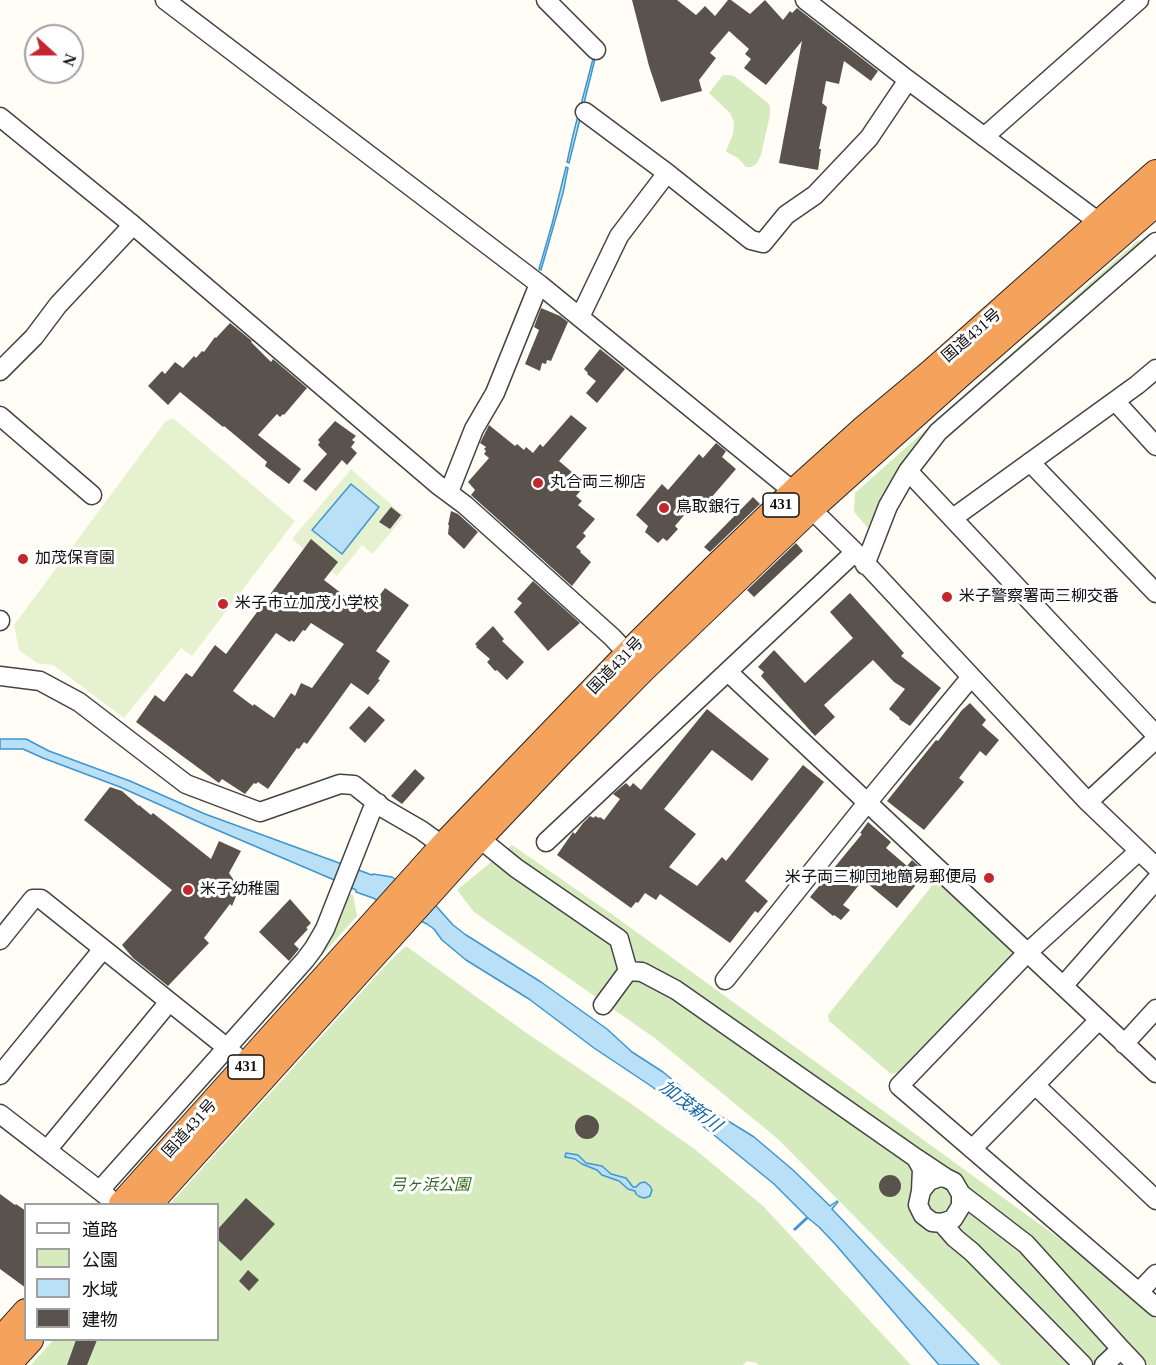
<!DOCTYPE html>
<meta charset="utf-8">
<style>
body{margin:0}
#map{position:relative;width:1156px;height:1365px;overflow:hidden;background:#fffdf5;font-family:"Times New Roman","Noto Sans JP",serif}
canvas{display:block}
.legend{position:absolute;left:24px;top:1203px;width:195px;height:138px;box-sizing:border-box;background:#fff;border:2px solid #a0a0a0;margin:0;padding:8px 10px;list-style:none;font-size:18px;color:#111}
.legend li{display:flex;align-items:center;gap:12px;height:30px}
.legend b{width:30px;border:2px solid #a0a0a0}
.north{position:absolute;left:24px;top:24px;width:60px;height:60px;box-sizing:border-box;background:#fff;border:2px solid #a0a0a0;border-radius:50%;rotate:111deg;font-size:16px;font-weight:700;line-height:24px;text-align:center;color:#111}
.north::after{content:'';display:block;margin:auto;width:21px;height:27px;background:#c4262e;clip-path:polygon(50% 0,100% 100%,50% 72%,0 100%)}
</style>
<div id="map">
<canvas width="1156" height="1365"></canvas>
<ul class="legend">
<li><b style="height:8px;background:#fff"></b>道路</li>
<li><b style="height:16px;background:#d5ebbd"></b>公園</li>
<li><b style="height:16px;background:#b9e0f7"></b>水域</li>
<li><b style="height:16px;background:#5a524d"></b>建物</li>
</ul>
<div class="north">N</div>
</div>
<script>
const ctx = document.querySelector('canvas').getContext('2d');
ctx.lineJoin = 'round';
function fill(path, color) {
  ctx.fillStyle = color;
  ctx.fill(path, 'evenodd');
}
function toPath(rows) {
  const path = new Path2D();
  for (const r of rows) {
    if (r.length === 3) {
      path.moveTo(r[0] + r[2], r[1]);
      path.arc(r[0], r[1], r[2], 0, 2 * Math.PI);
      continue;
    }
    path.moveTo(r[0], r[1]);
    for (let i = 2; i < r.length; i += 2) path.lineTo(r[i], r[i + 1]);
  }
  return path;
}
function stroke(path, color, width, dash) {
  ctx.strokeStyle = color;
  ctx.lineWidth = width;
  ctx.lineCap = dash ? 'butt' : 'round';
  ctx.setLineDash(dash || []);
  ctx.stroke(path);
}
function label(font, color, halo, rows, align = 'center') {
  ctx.font = font + ' "Times New Roman","Noto Sans JP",serif';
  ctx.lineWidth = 6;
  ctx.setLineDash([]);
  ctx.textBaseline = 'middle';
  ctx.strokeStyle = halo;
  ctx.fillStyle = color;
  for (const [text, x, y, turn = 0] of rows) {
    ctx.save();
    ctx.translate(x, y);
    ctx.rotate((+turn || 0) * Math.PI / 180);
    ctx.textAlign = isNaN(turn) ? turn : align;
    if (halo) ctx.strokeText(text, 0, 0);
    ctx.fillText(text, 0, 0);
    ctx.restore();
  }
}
const green = toPath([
 [723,75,729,75,734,76,768,103,770,107,770,115,761,155,757,163,752,167,746,167,738,158,728,153,726,151,733,134,734,122,730,113,709,93],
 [1148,239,907,458,879,503,868,528,854,512,855,493,1137,241],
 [512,845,613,915,1067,1244,1156,1319,1156,1365,1001,1365,778,1139,656,1039,474,912,457,890],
 [935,882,942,882,1011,947,1012,956,900,1072,891,1074,829,1021,828,1015],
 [346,893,353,895,357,916,242,1044],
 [406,946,525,1032,630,1103,697,1151,763,1206,911,1365,758,1365,757,1363,747,1361,743,1365,31,1365,53,1340,218,1340,218,1204,170,1204,387,964]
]);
const pitch = toPath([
 [173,418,295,521,192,656,181,648,124,718,53,665,37,663,19,650,14,625,165,422],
 [351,469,404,516,373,554,362,545,337,576,292,539]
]);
const water = toPath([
 [594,55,596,55,569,163,567,162,574,131,594,55],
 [566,167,568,168,563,193,541,270,539,269,552,224,566,167],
 [351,484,379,507,342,554,312,530,351,484],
 [0,739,26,739,49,751,130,781,205,814,372,875,373,874,392,877,437,907,453,925,466,935,541,982,607,1029,632,1052,663,1072,704,1106,754,1137,793,1170,830,1206,837,1201,838,1202,832,1209,979,1365,939,1365,836,1245,819,1227,808,1218,795,1230,794,1229,807,1217,774,1184,709,1131,651,1086,594,1048,529,999,466,960,442,940,434,929,427,924,373,898,356,892,356,890,332,879,203,824,120,787,43,758,23,749,0,749,0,739],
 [566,1153,578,1155,586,1163,602,1166,611,1174,626,1178,633,1187,636,1187,640,1183,645,1182,650,1186,652,1190,650,1196,645,1198,640,1197,636,1194,635,1191,628,1189,619,1181,602,1175,597,1170,582,1164,575,1159,565,1157,566,1153]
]);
const building = toPath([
 [632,0,677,0,696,15,705,6,715,16,728,0,731,0,750,14,765,0,783,20,790,11,792,13,797,8,878,71,871,81,844,61,839,84,826,81,822,103,827,107,819,149,821,149,818,170,779,163,802,41,766,85,744,68,751,59,745,54,749,49,729,31,710,53,716,58,699,80,702,91,661,102,649,66],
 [541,308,560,316,568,322,551,361,547,360,546,364,542,363,540,371,525,364,539,330,534,327],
 [230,323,252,341,251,342,271,362,273,359,307,388,284,415,283,414,280,417,277,414,258,435,301,469,289,484,265,466,267,462,224,426,223,427,180,392,168,405,148,386,162,371,165,374,175,362,183,368,194,356,196,358,202,351,204,352,215,337,216,338],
 [600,349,625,369,597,403,586,393,596,381,587,374,588,373,584,369],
 [571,415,587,428,559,461,586,484,576,496,582,501,578,505,595,519,583,533,586,536,576,547,581,551,580,552,591,562,572,586,471,495,475,490,468,482,489,458,484,454,486,451,484,449,486,447,480,443,489,425,515,446,517,444,524,450,526,447,533,453,540,444,543,447],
 [335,421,356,436,352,440,355,442,351,447,357,453,347,465,342,460,316,491,303,481,327,454,318,445,320,442,318,440],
 [716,443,726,451,722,457,736,469,698,513,691,507,675,526,678,529,667,541,663,538,658,543,645,532,648,526,636,515,662,484,668,490,699,454,703,458],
 [753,497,760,504,710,552,704,547],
 [391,507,401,515,390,529,379,522],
 [451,511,458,514,478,532,464,549,448,534,449,525,448,525],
 [311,539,338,562,324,580,367,613,385,588,409,605,376,651,390,661,378,679,380,680,368,695,351,683,307,744,304,742,299,749,297,748,268,789,258,782,256,784,254,783,245,794,222,779,219,783,136,722,155,695,164,702,186,673,192,677,215,645,226,654],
 [311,623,344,644,312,688,301,683,295,696,291,693,274,718,254,704,253,706,233,691,276,633,290,642,291,640,294,642,303,630,305,631],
 [796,543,803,551,754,597,747,590],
 [533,581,580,623,548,651,514,612,522,603,517,599],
 [850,593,904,653,901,656,941,688,910,726,899,719,900,718,889,709,905,689,894,682,873,660,824,705,835,717,815,736,761,676,764,672,758,667,774,650,805,683,853,638,830,612],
 [493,626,504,639,502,641,524,662,507,680,497,670,495,671,487,662,490,659,476,647,477,646,475,644],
 [970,703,986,720,982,725,999,740,986,756,980,751,959,778,964,782,924,830,887,801,936,740,938,741,962,710],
 [369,706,385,720,365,743,349,728],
 [707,709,769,759,752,781,712,750,664,809,696,834,669,867,697,886,722,857,726,861,803,765,824,782,745,881,768,901,758,913,755,911,730,943,660,894,656,900,645,893,638,903,636,902,631,908,557,855,573,832,575,834,583,823,590,816,594,818,595,816,599,818,600,817,604,820,620,799,613,794,626,783,630,787,633,783,641,790],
 [415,769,425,778,402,804,391,796],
 [110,787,122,791,139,806,139,805,151,815,153,813,211,859,219,841,241,851,229,873,237,885,237,894,232,906,230,904,204,938,209,943,168,986,133,958,122,945,172,890,84,820],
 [868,822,891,842,886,848,907,866,912,860,925,872,919,879,920,880,897,908,863,880,843,905,850,910,841,920,834,915,833,916,810,897,862,834,860,833],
 [290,899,311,923,306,928,308,929,294,944,299,949,289,961,259,932],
 [587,1127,12],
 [890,1186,11],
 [0,1194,15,1205,16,1204,26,1211,26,1288,0,1269],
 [246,1198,275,1224,241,1261,218,1240,218,1229],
 [248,1270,259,1280,249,1291,239,1281],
 [76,1340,97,1340,87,1365,67,1365]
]);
const minor = toPath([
 [165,0,539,284,794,492,855,552,1088,802,1156,867],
 [546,0,596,50],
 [805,0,908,80],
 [0,117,133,225],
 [984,137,1139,0],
 [667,173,751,240,763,243,786,215,815,195,869,138,908,80,1100,223],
 [580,317,619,236,667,173,585,112],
 [0,371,34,337,58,305,133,225,438,485,465,505,612,637,628,654],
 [1115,401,1156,446],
 [0,416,92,495],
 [1030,462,1156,593],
 [908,471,1156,735],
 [449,492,474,429,495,393,539,284],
 [953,518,1137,385,1156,369],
 [865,565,888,506,908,471,938,432,1156,242],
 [0,621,0,620],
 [728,672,1156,1073],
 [0,676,40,681,79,702,186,784,260,812,340,784,354,785,383,808,421,830,443,846],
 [1088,802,1156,739],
 [479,838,516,868,619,939,628,971],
 [546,842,855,552],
 [1139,851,1027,953,899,1086,1156,1307],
 [0,940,33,899,41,899,226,1047,247,1066],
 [725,980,867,803,971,677],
 [1063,986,1156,880],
 [603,1005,628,971,642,972,676,990,916,1158],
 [1124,1044,1156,1009],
 [0,1075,103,949],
 [1035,1085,1156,1200],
 [0,1114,108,1197],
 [972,1149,1099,1020],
 [47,1150,169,1002],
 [100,1190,305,960,314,948,325,929,372,810,378,803],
 [921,1191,929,1181,940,1177,946,1178,954,1182,961,1194,961,1206,953,1219,942,1223,932,1222,923,1215,918,1205,921,1191,922,1169,916,1158,946,1178],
 [961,1194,1026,1244,1121,1349,1104,1365],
 [942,1223,955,1238,972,1252,1083,1365],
 [1139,1292,1156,1274],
 [1121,1349,1136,1365]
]);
const highway = toPath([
 [122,1204,443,846,628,654,713,570,794,492,865,428,932,372,1156,173],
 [149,1204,479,838,560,753,643,669,811,508,958,376,1156,203],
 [0,1341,26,1312],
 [7,1365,30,1340]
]);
const markers = [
 [538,483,6,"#c4262e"],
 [664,508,6,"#c4262e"],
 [23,559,6,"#c4262e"],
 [947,597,6,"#c4262e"],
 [223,604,6,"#c4262e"],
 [989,878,6,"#c4262e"],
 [188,890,6,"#c4262e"]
];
const shields = [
 [781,505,36],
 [246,1067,36]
];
const shieldNames = [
 ["431",781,505],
 ["431",246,1067]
];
const streetNames = [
 ["国道431号",972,336,-41],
 ["国道431号",616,666,-46],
 ["国道431号",190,1129,-48]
];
const poiNames = [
 ["丸合両三柳店",550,483],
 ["鳥取銀行",676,508],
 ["加茂保育園",35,559],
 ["米子警察署両三柳交番",959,597],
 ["米子市立加茂小学校",235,604],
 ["米子両三柳団地簡易郵便局",977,878,"right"],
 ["米子幼稚園",200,890]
];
const parkNames = [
 ["弓ヶ浜公園",430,1186]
];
const waterNames = [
 ["加茂新川",690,1107,37]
];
fill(green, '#d5ebbd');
fill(pitch, '#e6f2cf');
fill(water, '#b9e0f7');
stroke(water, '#3f96cf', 1.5);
fill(building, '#5a524d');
stroke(minor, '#444', 21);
stroke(highway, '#222', 28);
stroke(minor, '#fff', 18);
stroke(highway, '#f5a25d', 26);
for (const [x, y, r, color] of markers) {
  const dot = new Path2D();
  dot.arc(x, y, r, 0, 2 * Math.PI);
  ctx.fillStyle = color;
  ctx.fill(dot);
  stroke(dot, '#fff', 2);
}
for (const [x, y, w] of shields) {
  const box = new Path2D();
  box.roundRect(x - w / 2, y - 12, w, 24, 4.5);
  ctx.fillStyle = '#fff';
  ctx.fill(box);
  stroke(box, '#111', 1.5);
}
label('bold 15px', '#111', null, shieldNames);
label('16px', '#111', '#fff', streetNames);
label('16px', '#111', '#fff', poiNames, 'left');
label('italic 16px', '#2f6b1f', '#fff', parkNames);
label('italic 18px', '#1768a6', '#fff', waterNames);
</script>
